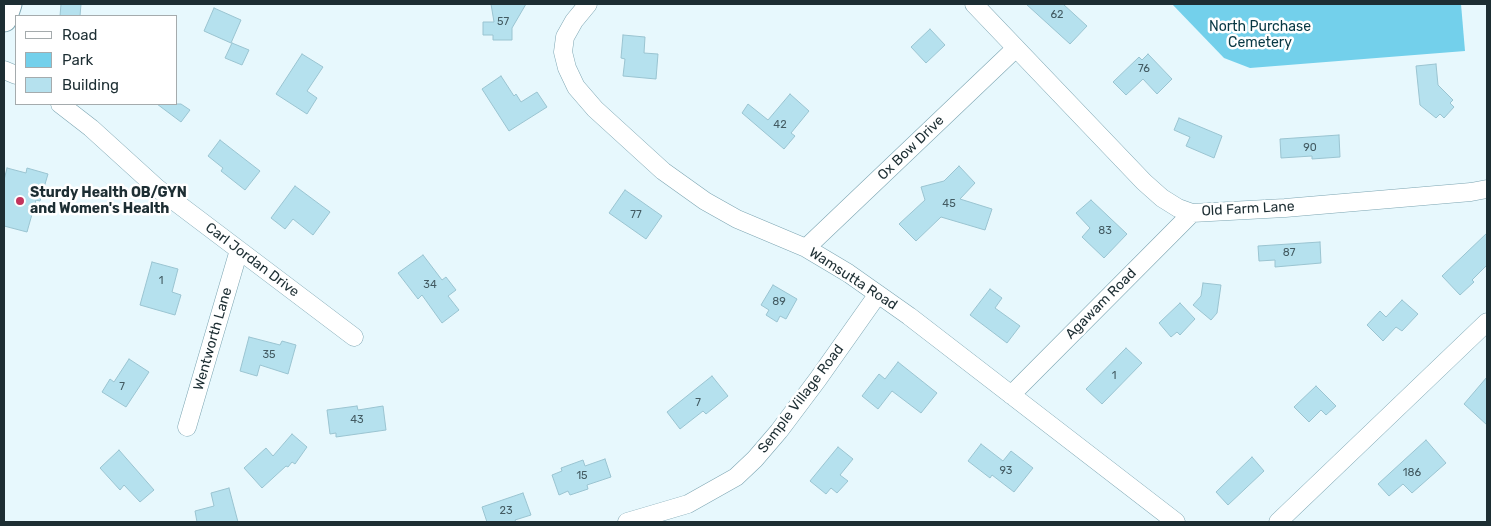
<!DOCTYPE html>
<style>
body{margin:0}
#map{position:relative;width:1491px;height:526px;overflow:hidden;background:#e7f8fd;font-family:Rubik,sans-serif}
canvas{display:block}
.frame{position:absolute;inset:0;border:5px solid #1d2e33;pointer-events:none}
.legend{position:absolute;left:15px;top:15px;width:162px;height:90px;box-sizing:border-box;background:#fff;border:1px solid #a5abad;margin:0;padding:6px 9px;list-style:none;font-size:15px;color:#1d2e33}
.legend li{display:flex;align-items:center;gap:10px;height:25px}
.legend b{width:25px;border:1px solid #a5abad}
</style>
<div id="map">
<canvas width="1491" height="526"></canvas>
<div class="frame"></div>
<ul class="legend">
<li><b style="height:6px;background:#fff"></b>Road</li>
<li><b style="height:14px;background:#73d0eb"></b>Park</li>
<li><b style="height:14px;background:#b5e1ee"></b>Building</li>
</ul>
</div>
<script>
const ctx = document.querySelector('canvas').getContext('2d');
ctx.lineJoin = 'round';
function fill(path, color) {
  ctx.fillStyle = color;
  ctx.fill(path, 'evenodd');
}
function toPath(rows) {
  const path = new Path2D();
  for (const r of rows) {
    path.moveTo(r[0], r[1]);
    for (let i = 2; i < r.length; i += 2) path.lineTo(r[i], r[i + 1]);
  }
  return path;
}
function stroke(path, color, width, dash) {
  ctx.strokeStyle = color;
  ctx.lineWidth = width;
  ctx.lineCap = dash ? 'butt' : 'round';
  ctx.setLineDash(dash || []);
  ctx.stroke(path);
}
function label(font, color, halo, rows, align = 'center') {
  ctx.font = font + ' Rubik,sans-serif';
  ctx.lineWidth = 5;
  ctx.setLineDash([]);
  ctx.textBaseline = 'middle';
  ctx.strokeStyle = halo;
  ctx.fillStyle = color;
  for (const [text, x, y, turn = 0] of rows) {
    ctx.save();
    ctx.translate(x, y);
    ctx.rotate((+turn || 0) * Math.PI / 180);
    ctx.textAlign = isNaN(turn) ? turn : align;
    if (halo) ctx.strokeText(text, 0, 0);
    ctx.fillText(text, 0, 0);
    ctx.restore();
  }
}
const green = toPath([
 [1172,4,1461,4,1465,51,1250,68,1224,58]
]);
const building = toPath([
 [61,4,81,4,80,16,60,16,61,4],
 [491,4,526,4,512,28,512,40,493,40,493,35,483,35,483,22,494,22,491,4],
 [1026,4,1063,4,1087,26,1070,44,1026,4],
 [214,8,241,20,231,43,204,31,214,8],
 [930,29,945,45,926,63,911,47,930,29],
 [623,35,645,37,644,53,658,54,656,79,623,76,625,59,621,58,623,35],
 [232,43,249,50,242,65,225,58,232,43],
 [302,54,323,67,307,91,317,98,307,114,276,94,302,54],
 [1148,54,1172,79,1157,94,1143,79,1126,95,1113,82,1139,57,1142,60,1148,54],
 [1436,64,1438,85,1453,100,1450,103,1454,107,1444,118,1440,114,1436,118,1420,105,1416,66,1436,64],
 [501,76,514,96,516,94,521,102,537,92,547,107,509,131,482,89,501,76],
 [790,94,809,111,791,133,795,136,784,149,742,113,748,104,768,120,790,94],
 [157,104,181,104,190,110,181,122,157,104],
 [1179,118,1222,136,1214,158,1186,146,1190,137,1174,130,1179,118],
 [1339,135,1340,157,1312,159,1312,156,1281,158,1280,139,1339,135],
 [220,140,260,171,245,190,221,171,223,168,208,156,220,140],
 [959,166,975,183,960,199,992,209,985,230,941,217,916,241,899,224,925,200,921,187,944,181,959,166],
 [7,168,26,173,27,168,48,174,40,201,36,200,27,232,4,226,4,180,7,168],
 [295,186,330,212,313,235,293,219,285,229,271,218,295,186],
 [625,190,662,216,646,239,609,213,625,190],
 [1091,200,1127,234,1104,258,1082,237,1090,228,1076,213,1091,200],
 [1487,233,1487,265,1472,280,1474,282,1460,295,1442,276,1487,233],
 [1320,242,1321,263,1275,267,1275,260,1259,261,1258,246,1320,242],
 [423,255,442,280,446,277,456,290,448,296,459,310,442,323,422,295,418,299,398,273,423,255],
 [152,262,178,269,172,292,181,295,175,315,140,305,152,262],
 [1203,283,1221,285,1217,313,1211,320,1193,305,1201,296,1203,283],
 [773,285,797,299,786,319,780,316,777,322,766,315,769,310,761,305,773,285],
 [990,289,1002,298,995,308,1020,326,1007,343,970,315,990,289],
 [1402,300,1418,314,1402,331,1396,327,1383,341,1367,325,1380,311,1386,317,1402,300],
 [1180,303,1195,319,1180,335,1177,332,1171,337,1159,323,1180,303],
 [249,337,280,345,282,341,296,345,288,374,260,365,257,376,240,371,249,337],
 [1126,348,1142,363,1102,404,1086,389,1126,348],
 [129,359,149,372,126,407,102,392,110,379,114,382,129,359],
 [898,362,937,393,921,413,892,391,878,409,862,396,879,374,885,379,898,362],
 [712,376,728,396,706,414,703,411,680,429,667,412,712,376],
 [1487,377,1487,425,1464,404,1487,377],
 [1316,386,1336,406,1326,415,1321,410,1309,422,1294,407,1316,386],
 [357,406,358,410,383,406,386,430,336,437,336,433,330,434,327,410,357,406],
 [292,434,307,447,295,464,292,462,288,467,286,466,262,488,244,468,266,448,273,456,292,434],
 [1426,440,1446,463,1412,493,1403,484,1389,496,1378,484,1426,440],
 [981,444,1003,461,1011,451,1033,468,1014,492,992,475,990,478,968,461,981,444],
 [838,447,853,459,840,475,848,481,837,493,831,488,826,494,810,481,838,447],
 [119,450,154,490,140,502,124,485,120,490,100,468,119,450],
 [1252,457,1264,471,1228,505,1216,492,1252,457],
 [605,459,611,477,587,485,588,489,570,495,568,491,559,495,552,475,562,471,561,468,583,460,585,466,605,459],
 [229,488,238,522,197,522,195,511,214,506,211,493,229,488],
 [523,493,531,515,515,520,516,522,487,522,482,507,523,493]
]);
const minor = toPath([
 [588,4,574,21,565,37,563,52,567,68,576,87,595,109,663,171,705,201,737,219,806,248,848,273,909,316,1176,522],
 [974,4,1144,182,1162,198,1178,208,1192,213,1285,208,1471,192,1487,189],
 [4,70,16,75],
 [60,104,91,128,157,188,354,337],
 [806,248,1016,48],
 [1011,395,1192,213],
 [187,427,239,250],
 [627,522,688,504,736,477,755,459,779,431,818,379,878,294],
 [1278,522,1487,322]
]);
const secondary = toPath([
 [4,19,9,4]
]);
const markers = [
 [20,201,5,"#c3345d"]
];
const numberNames = [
 ["62",1057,15],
 ["57",503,22],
 ["76",1144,69],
 ["42",780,125],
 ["90",1310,148],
 ["45",949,204],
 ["77",636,215],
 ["83",1105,231],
 ["87",1289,253],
 ["1",161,281],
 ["34",430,285],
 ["89",779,302],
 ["35",269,355],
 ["1",1114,376],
 ["7",122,387],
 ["7",698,403],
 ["43",357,420],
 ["93",1006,471],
 ["186",1412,473],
 ["15",582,476],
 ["23",506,511]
];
const parkNames = [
 ["North Purchase",1260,27],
 ["Cemetery",1260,43]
];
const streetNames = [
 ["Ox Bow Drive",911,148,-44],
 ["Old Farm Lane",1248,209,-3],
 ["Carl Jordan Drive",252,260,37],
 ["Wamsutta Road",853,279,33],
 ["Agawam Road",1101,304,-45],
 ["Wentworth Lane",213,339,-74],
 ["Semple Village Road",801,399,-53]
];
const poiNames = [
 ["Sturdy Health OB/GYN",30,193],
 ["and Women's Health",30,209]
];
fill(green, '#73d0eb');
fill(building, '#b5e1ee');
stroke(building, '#9ac4d1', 1);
stroke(minor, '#7ca5b2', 19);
stroke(secondary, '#7ca5b2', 27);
stroke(minor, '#fff', 18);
stroke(secondary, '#fff', 25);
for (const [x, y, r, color] of markers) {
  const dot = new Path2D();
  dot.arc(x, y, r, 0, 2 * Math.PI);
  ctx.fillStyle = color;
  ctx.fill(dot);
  stroke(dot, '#fff', 2);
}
label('11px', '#435b62', null, numberNames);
label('14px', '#073844', '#fff', parkNames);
label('14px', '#1d2e33', '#fff', streetNames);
label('bold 14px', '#1d2e33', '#fff', poiNames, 'left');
</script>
